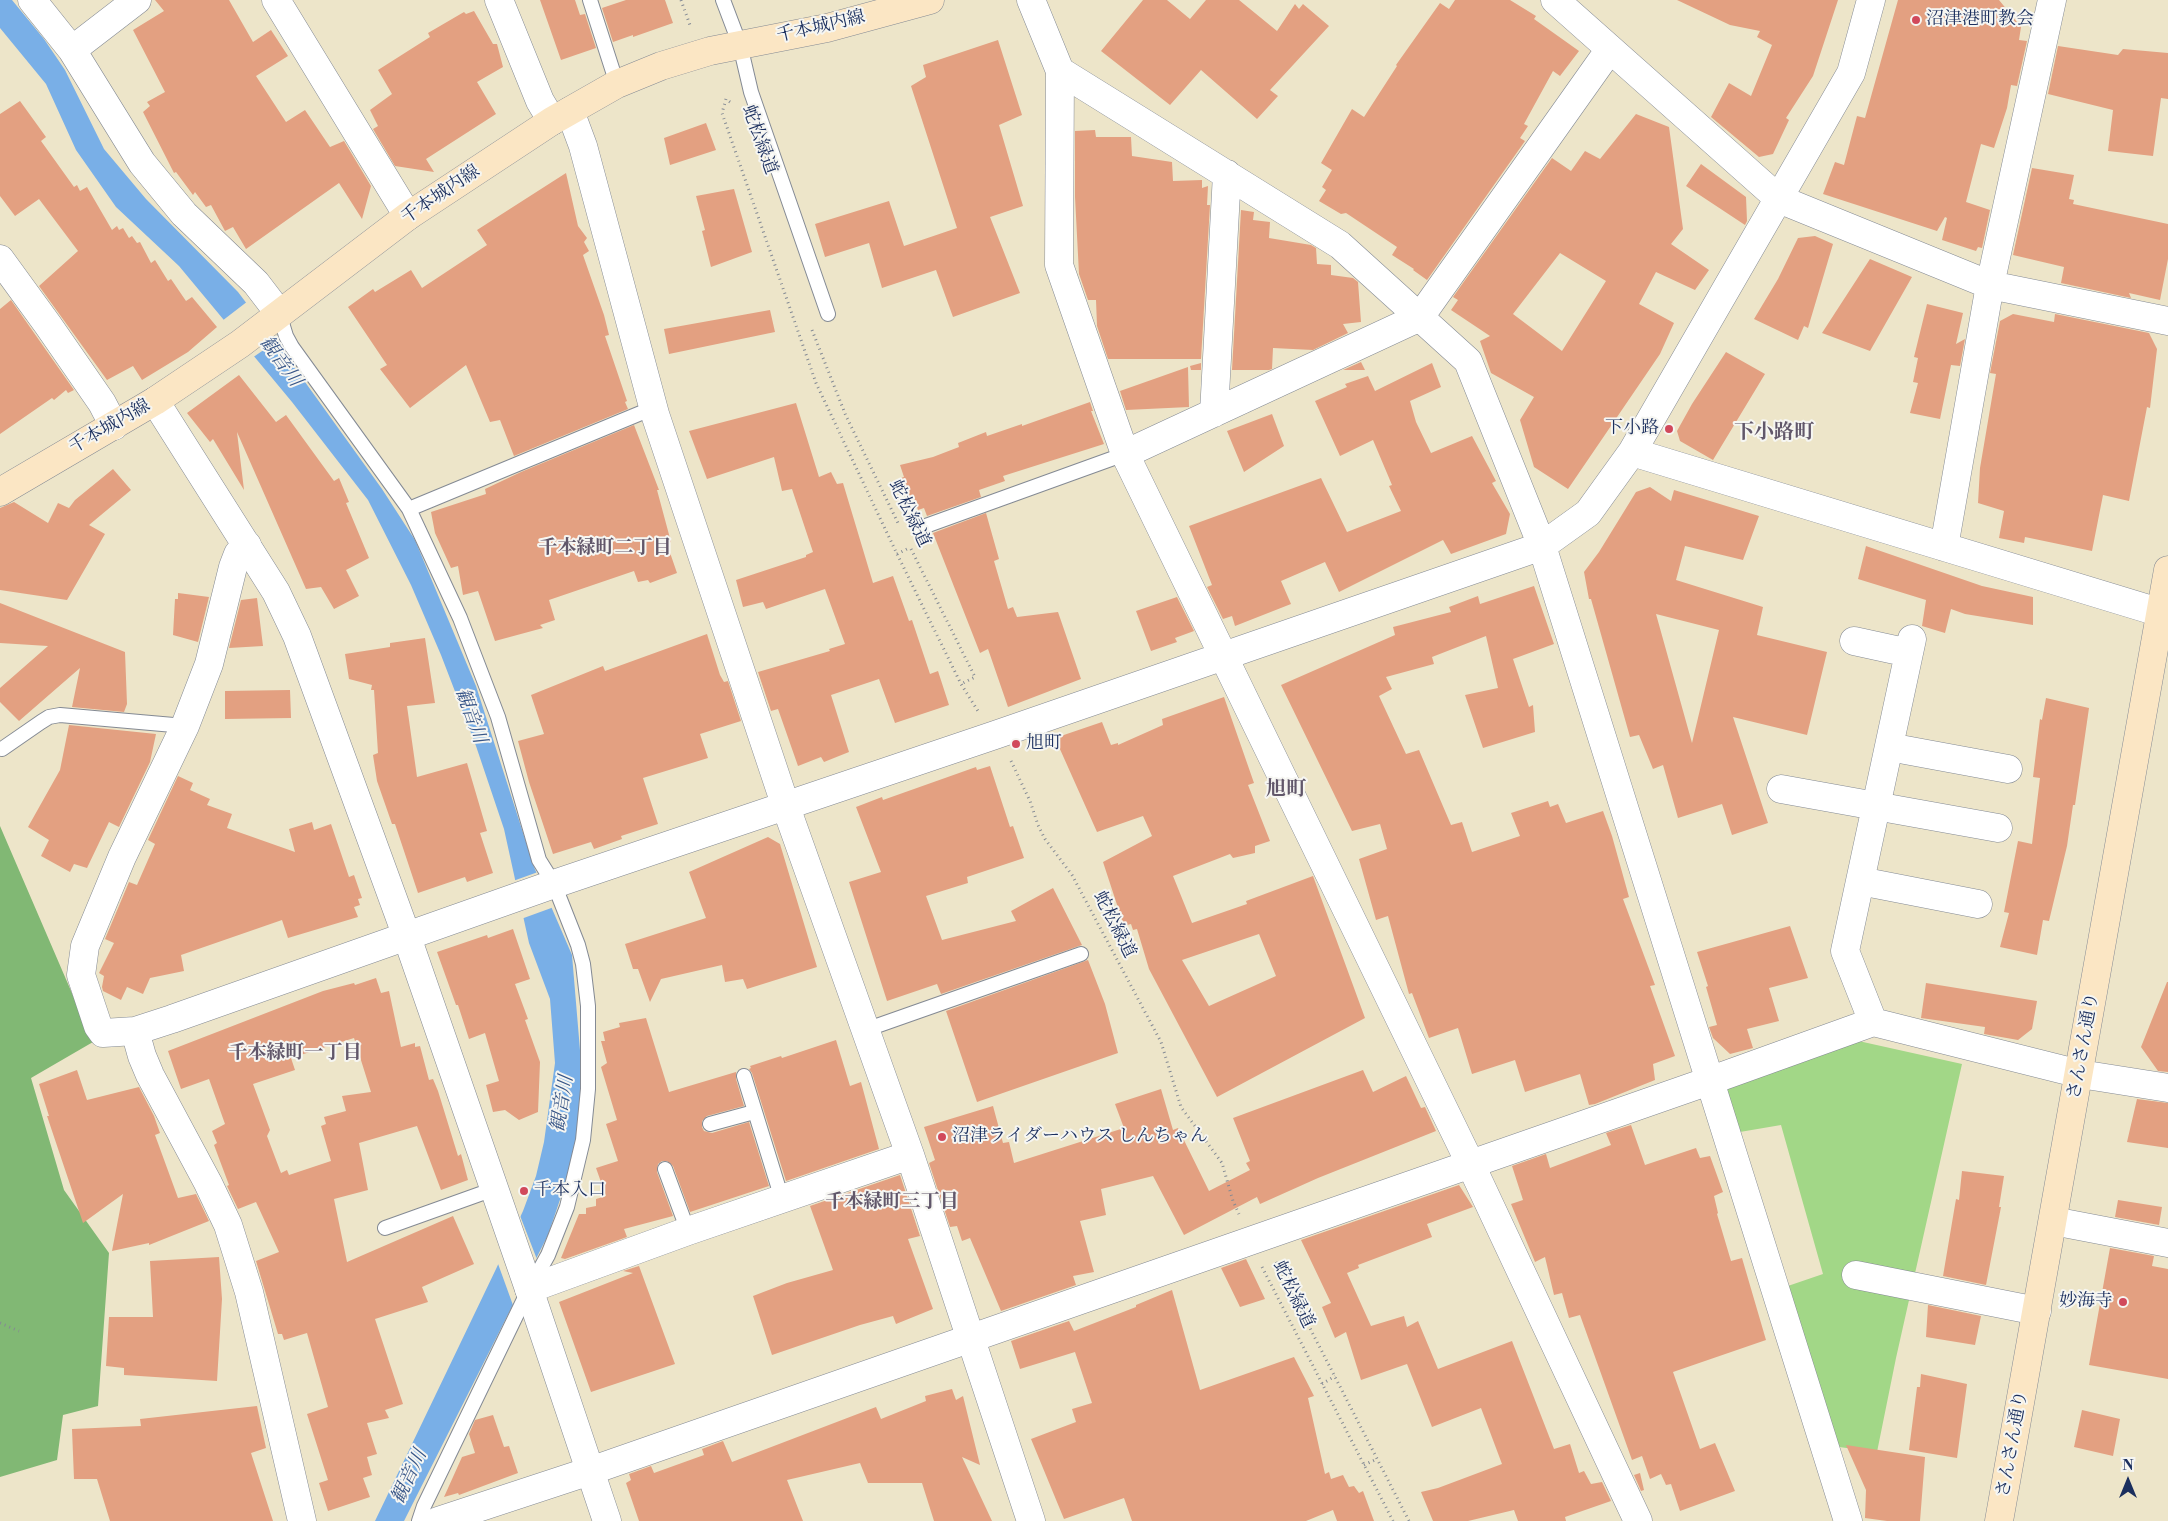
<!DOCTYPE html>
<meta charset="utf-8">
<style>
body{margin:0}
#map{position:relative;width:2168px;height:1521px;overflow:hidden;background:#ede5c9;font-family:"Libre Bodoni",serif}
canvas{display:block}
.north{position:absolute;left:2103px;top:1456px;width:50px;height:50px;-webkit-text-stroke:4px #f6f6f2;paint-order:stroke;rotate:0deg;font-size:14px;font-weight:700;line-height:20px;text-align:center;color:#1b2f5e}
.north::after{content:'';display:block;margin:auto;width:18px;height:22px;background:#1b2f5e;clip-path:polygon(50% 0,100% 100%,50% 72%,0 100%)}
</style>
<div id="map">
<canvas width="2168" height="1521"></canvas>
<div class="north">N</div>
</div>
<script>
const ctx = document.querySelector('canvas').getContext('2d');
ctx.lineJoin = 'round';
function fill(path, color) {
  ctx.fillStyle = color;
  ctx.fill(path, 'evenodd');
}
function toPath(rows) {
  const path = new Path2D();
  for (const r of rows) {
    path.moveTo(r[0], r[1]);
    for (let i = 2; i < r.length; i += 2) path.lineTo(r[i], r[i + 1]);
  }
  return path;
}
function stroke(path, color, width, dash) {
  ctx.strokeStyle = color;
  ctx.lineWidth = width;
  ctx.lineCap = dash ? 'butt' : 'round';
  ctx.setLineDash(dash || []);
  ctx.stroke(path);
}
function label(font, color, halo, rows, align = 'center') {
  ctx.font = font + ' "Libre Bodoni","Noto Serif JP",serif';
  ctx.lineWidth = 4;
  ctx.setLineDash([]);
  ctx.textBaseline = 'middle';
  ctx.strokeStyle = halo;
  ctx.fillStyle = color;
  for (const [text, x, y, turn = 0] of rows) {
    ctx.save();
    ctx.translate(x, y);
    ctx.rotate((+turn || 0) * Math.PI / 180);
    ctx.textAlign = isNaN(turn) ? turn : align;
    if (halo) ctx.strokeText(text, 0, 0);
    ctx.fillText(text, 0, 0);
    ctx.restore();
  }
}
const green = toPath([
 [1854,1040,1962,1064,1896,1358,1877,1452,1824,1445,1782,1288,1823,1274,1781,1125,1734,1133,1715,1084]
]);
const forest = toPath([
 [0,826,93,1042,31,1078,64,1190,109,1253,98,1406,63,1415,57,1460,0,1477]
]);
const water = toPath([
 [0,0,12,0,44,39,65,70,104,149,146,199,238,292,282,350,382,489,415,540,476,686,534,867,572,955,583,1086,577,1139,566,1182,548,1235,404,1521,375,1521,496,1269,523,1211,536,1176,544,1142,555,1063,550,999,529,943,504,829,476,746,441,655,411,585,368,500,292,402,179,266,116,207,76,150,46,84,0,28]
]);
const pier = toPath([
 [248,301,278,340,252,358,222,321],
 [538,872,554,907,521,919,513,881],
 [519,1213,538,1262,514,1308,497,1261]
]);
const building = toPath([
 [155,0,229,0,253,42,271,30,288,56,256,76,286,122,305,110,330,147,344,141,371,186,362,219,339,183,246,249,233,227,225,231,211,205,206,207,195,192,193,195,176,172,174,173,143,112,150,106,147,102,165,92,133,30,164,11],
 [540,0,575,0,580,15,585,14,596,48,561,60],
 [626,0,665,0,673,23,633,37,633,35,613,42,602,8],
 [1143,0,1167,0,1190,19,1206,0,1239,0,1277,31,1295,4,1299,9,1303,4,1329,26,1270,90,1278,96,1257,119,1201,70,1170,105,1101,51],
 [1455,0,1510,0,1536,16,1534,19,1579,51,1560,76,1553,71,1524,124,1528,126,1520,138,1525,141,1427,280,1413,270,1414,269,1392,255,1397,247,1346,213,1341,214,1319,201,1326,190,1322,187,1332,170,1321,163,1352,109,1364,117,1397,66,1396,65,1440,3,1449,9],
 [1677,0,1838,0,1813,76,1786,118,1789,120,1773,154,1759,157,1711,117,1729,83,1751,96,1772,45,1757,37,1760,31,1730,25],
 [1898,0,1999,0,2021,27,2019,40,2027,41,2017,86,2011,85,2007,108,1994,148,1981,144,1966,202,1990,210,1982,248,1978,247,1976,251,1942,240,1947,218,1945,217,1937,231,1823,194,1835,162,1844,165,1857,116,1865,118],
 [474,11,493,44,497,44,503,67,477,82,496,114,426,159,434,172,395,166,373,129,378,126,370,110,392,94,378,70,430,37,428,33,464,12,466,14],
 [998,40,1022,115,999,125,1023,206,990,217,1020,293,953,317,936,270,882,288,869,243,825,257,815,224,889,201,904,246,957,228,911,86,926,77,923,65],
 [2058,46,2118,55,2123,49,2168,53,2168,99,2161,98,2153,156,2108,151,2113,110,2048,94],
 [20,101,46,137,41,141,74,187,77,185,80,191,87,187,112,230,117,226,119,230,123,228,129,238,132,236,137,243,140,242,151,263,155,260,168,281,171,279,186,301,192,297,217,327,188,352,142,380,133,366,107,380,39,286,78,251,39,199,15,216,0,196,0,114],
 [1636,114,1669,127,1683,229,1671,244,1709,270,1695,290,1656,272,1639,304,1674,323,1660,354,1568,489,1534,467,1520,420,1534,397,1491,373,1480,341,1490,336,1451,310,1458,300,1453,297,1552,158,1571,171,1585,151,1600,159],
 [1560,253,1606,281,1562,351,1513,314],
 [706,123,716,150,670,165,664,138],
 [1095,130,1096,137,1131,137,1132,156,1172,162,1173,181,1202,180,1202,188,1208,186,1207,205,1210,205,1201,359,1108,359,1097,326,1096,300,1088,300,1079,274,1075,197,1075,131],
 [1701,164,1746,197,1747,221,1745,225,1686,186],
 [2032,168,2074,175,2069,199,2074,200,2073,204,2168,224,2168,259,2160,300,2129,293,2131,298,2061,283,2064,267,2013,255],
 [566,173,578,226,587,238,584,242,589,251,583,255,604,315,609,335,605,336,627,401,625,402,628,409,514,456,500,420,490,422,466,365,410,408,380,369,387,365,348,307,373,289,375,292,411,270,422,288,487,245,477,230],
 [734,189,752,252,711,267,702,231,705,230,696,196],
 [1241,210,1254,212,1253,220,1270,222,1269,238,1311,245,1316,248,1317,264,1331,265,1331,275,1353,278,1358,282,1361,322,1343,324,1348,333,1313,350,1273,348,1272,369,1269,370,1232,370],
 [1815,236,1833,244,1808,328,1804,326,1798,340,1754,319,1778,279,1798,238],
 [1870,259,1912,277,1870,351,1822,333],
 [11,300,74,390,68,393,66,390,54,400,52,398,0,434,0,309],
 [1927,304,1963,313,1956,344,1965,339,1960,366,1951,365,1940,419,1910,413,1918,383,1913,382,1918,358,1914,357],
 [770,310,775,332,669,354,664,329],
 [2013,314,2054,322,2055,314,2149,333,2157,349,2150,408,2147,407,2129,501,2103,495,2092,551,2025,537,2024,543,1999,538,2004,511,1978,503,1980,468,1996,374,1990,373,2000,321],
 [1726,352,1765,374,1713,460,1680,441,1677,431,1692,404],
 [1361,362,1365,370,1343,370],
 [1201,363,1201,370,1191,370,1190,366],
 [1432,363,1441,387,1410,401,1416,422,1431,453,1472,436,1496,481,1492,483,1510,514,1506,534,1451,554,1443,540,1339,592,1325,562,1281,581,1291,604,1235,626,1232,616,1223,619,1207,587,1212,585,1189,526,1321,478,1347,532,1401,511,1389,486,1392,485,1373,440,1340,456,1315,401,1347,387,1345,384,1368,376,1375,391],
 [1188,367,1189,407,1126,410,1120,391],
 [239,375,276,422,286,415,334,481,339,478,349,502,346,503,369,558,346,570,359,596,334,609,321,587,306,589,237,432,244,490,213,439,210,442,187,413],
 [1090,402,1093,411,1091,411,1104,444,1003,476,1005,481,979,490,981,497,927,516,924,508,918,510,914,498,909,501,901,478,904,477,900,465,933,457,959,447,958,443,986,432,987,436,1022,424,1022,426],
 [796,403,819,477,831,472,837,484,843,483,873,583,893,576,909,621,912,620,930,674,938,671,949,705,895,723,879,679,831,695,849,752,824,762,821,757,798,766,778,709,771,711,758,672,830,651,829,649,845,644,825,589,766,609,763,602,743,607,736,580,806,557,806,555,813,552,792,489,782,491,774,457,707,479,689,431],
 [1272,414,1284,446,1244,472,1227,431],
 [634,425,659,490,657,490,671,542,667,544,677,573,650,583,648,580,638,582,634,571,549,600,555,620,540,625,543,628,495,641,478,591,463,595,458,566,451,568,435,533,431,512,486,494,485,489,521,472],
 [113,469,131,490,89,525,105,534,67,600,0,590,0,508,14,502,48,523,58,503,69,508,75,500],
 [1650,487,1671,501,1674,490,1759,516,1743,560,1685,546,1676,580,1763,607,1757,635,1827,652,1807,735,1733,717,1768,823,1732,835,1722,804,1678,818,1663,765,1653,769,1639,735,1630,737,1591,599,1589,599,1584,572,1599,552,1636,492],
 [1656,614,1719,630,1692,743],
 [986,513,999,559,994,561,1008,609,1013,607,1017,617,1058,612,1081,679,1008,707,988,649,980,653,933,533],
 [1866,546,1982,586,2033,597,2033,625,1965,614,1951,609,1945,633,1922,626,1926,600,1858,579],
 [1534,586,1554,644,1513,659,1529,707,1533,705,1535,732,1483,748,1465,695,1498,688,1486,636,1432,657,1434,664,1386,677,1392,689,1379,696,1406,754,1419,750,1451,825,1462,822,1472,852,1520,836,1511,813,1548,801,1550,807,1558,804,1566,823,1603,811,1612,836,1629,897,1623,899,1655,985,1650,986,1675,1056,1653,1064,1655,1080,1595,1104,1589,1105,1580,1074,1525,1092,1515,1060,1472,1074,1458,1028,1429,1038,1412,993,1409,994,1388,916,1376,920,1359,859,1387,849,1380,824,1352,831,1281,685,1395,635,1393,627,1451,612,1449,607,1478,596,1480,604],
 [178,593,209,597,198,642,173,635,175,599,178,599],
 [1177,597,1194,631,1175,638,1177,642,1151,651,1136,611],
 [257,598,263,646,229,648,241,600],
 [0,603,125,652,127,704,124,712,72,707,80,668,19,721,0,702,0,688,48,646,0,643],
 [707,634,720,675,724,682,728,681,741,721,700,734,708,758,643,778,658,824,621,836,622,839,594,849,591,842,553,854,529,782,518,741,544,734,531,695,603,666,605,671],
 [425,638,435,703,407,706,417,777,467,763,487,831,480,833,493,873,467,882,465,877,418,893,395,824,392,824,377,781,373,755,378,753,374,690,371,690,372,685,349,679,345,654,390,647,390,643],
 [290,690,291,718,225,719,225,691],
 [1224,697,1254,783,1248,785,1270,841,1255,846,1255,853,1233,858,1230,854,1173,876,1192,923,1247,904,1246,901,1313,876,1365,1018,1217,1097,1149,969,1137,929,1133,930,1131,924,1124,926,1103,862,1152,836,1143,816,1097,832,1055,738,1102,722,1111,745,1118,743,1118,745,1163,725,1162,719],
 [1259,934,1276,976,1209,1006,1182,960],
 [2046,698,2089,708,2075,805,2073,805,2067,846,2049,921,2043,920,2037,955,2000,947,2009,913,2004,912,2018,841,2032,844,2040,778,2033,777,2040,719,2042,720],
 [69,725,156,734,150,762,119,827,109,822,87,868,74,864,70,872,41,856,49,840,28,827,60,770],
 [990,766,1010,827,1013,826,1024,858,967,877,968,883,926,896,942,940,1016,921,1011,911,1053,888,1082,945,941,994,937,984,887,1001,849,882,881,872,856,807,882,797,883,800,976,767,977,770],
 [178,776,193,783,190,790,210,799,207,805,232,814,227,828,295,852,289,829,312,822,314,830,331,824,349,877,354,875,362,898,358,899,360,905,354,907,358,917,288,938,282,920,181,955,184,971,150,978,143,994,127,987,121,1000,103,991,102,987,104,976,99,973,114,943,105,939,129,882,137,885,155,844,148,840],
 [768,837,780,844,817,967,747,989,743,979,725,982,722,965,661,979,650,1002,638,969,633,969,625,944,706,918,689,872],
 [1790,926,1808,978,1769,988,1779,1021,1747,1029,1753,1048,1730,1054,1713,1038,1709,1027,1717,1025,1706,987,1708,986,1697,952],
 [513,929,530,979,515,984,528,1019,525,1020,540,1062,538,1112,519,1120,505,1110,493,1112,486,1085,499,1081,485,1033,469,1039,458,1005,456,1005,437,952,487,935,488,938],
 [1088,960,1105,1004,1118,1053,977,1102,946,1011],
 [376,978,381,993,389,991,401,1047,415,1043,415,1047,420,1046,429,1080,433,1079,438,1091,458,1156,461,1154,468,1180,441,1190,417,1126,359,1143,368,1190,334,1199,347,1262,453,1216,474,1264,422,1287,428,1302,375,1319,403,1404,385,1410,389,1418,367,1423,377,1454,367,1457,372,1475,363,1478,370,1497,328,1511,319,1483,328,1480,307,1414,328,1407,307,1333,284,1340,282,1334,278,1334,256,1261,279,1252,256,1202,238,1209,227,1186,229,1185,214,1145,217,1143,212,1131,225,1124,209,1079,181,1089,168,1051,323,991,354,983,355,985],
 [354,1038,371,1092,342,1096,346,1111,324,1117,326,1124,321,1126,331,1161,289,1175,287,1170,281,1173,267,1136,270,1130,253,1084,295,1070,291,1058],
 [2167,982,2168,982,2168,1072,2158,1071,2141,1047],
 [1926,983,2037,1001,2032,1029,2018,1040,1984,1034,1985,1027,1921,1018],
 [646,1018,669,1092,736,1072,736,1079,744,1106,707,1116,702,1121,702,1127,704,1131,712,1133,749,1122,769,1186,690,1212,673,1166,667,1161,662,1161,658,1164,657,1172,673,1216,624,1229,627,1237,565,1259,561,1258,579,1214,586,1214,586,1208,596,1206,596,1199,606,1196,596,1168,618,1161,606,1124,617,1120,601,1067,607,1063,601,1041,605,1041,603,1032,620,1027,619,1023],
 [836,1040,850,1086,861,1082,879,1149,786,1181,752,1073,749,1069,751,1068,750,1066,781,1056,782,1058],
 [77,1070,87,1100,139,1087,154,1116,160,1133,155,1135,178,1198,196,1194,209,1221,149,1245,149,1243,112,1251,123,1194,83,1223,47,1116,49,1116,39,1084],
 [1363,1070,1373,1092,1406,1076,1421,1108,1425,1107,1436,1131,1318,1178,1260,1204,1257,1197,1184,1235,1153,1176,1101,1189,1106,1215,1080,1221,1094,1272,1073,1276,1076,1285,1001,1311,970,1238,962,1241,957,1226,950,1227,929,1163,935,1160,924,1127,993,1106,1003,1143,1009,1142,1014,1163,1124,1128,1115,1104,1161,1089,1173,1130,1178,1128,1209,1191,1250,1170,1246,1163,1250,1161,1233,1118],
 [2137,1099,2168,1103,2168,1148,2127,1142],
 [1631,1125,1645,1165,1696,1148,1700,1158,1710,1156,1723,1192,1714,1196,1718,1213,1717,1214,1731,1261,1742,1258,1766,1340,1673,1372,1700,1449,1715,1443,1735,1491,1680,1511,1671,1484,1666,1485,1661,1474,1650,1479,1642,1456,1632,1460,1580,1315,1569,1318,1562,1293,1554,1295,1545,1257,1535,1262,1511,1204,1523,1200,1512,1166,1546,1154,1550,1168,1611,1145,1606,1133],
 [1962,1171,2004,1176,1999,1207,2001,1207,1986,1285,1943,1276,1956,1199,1959,1200],
 [900,1175,920,1236,908,1239,933,1309,896,1324,893,1316,860,1325,772,1355,753,1296,787,1283,833,1270,810,1206],
 [1459,1185,1473,1207,1427,1224,1432,1237,1358,1265,1359,1268,1347,1273,1371,1326,1404,1316,1407,1327,1418,1321,1438,1369,1512,1341,1554,1449,1570,1444,1579,1473,1584,1471,1591,1484,1602,1482,1611,1501,1565,1517,1566,1521,1518,1521,1514,1510,1468,1521,1433,1521,1421,1492,1438,1488,1502,1464,1481,1408,1432,1427,1407,1364,1361,1380,1346,1332,1335,1338,1322,1307,1331,1303,1301,1240],
 [2118,1200,2162,1207,2159,1225,2115,1217],
 [2110,1248,2154,1256,2152,1266,2168,1269,2168,1379,2089,1365],
 [219,1257,222,1299,217,1381,124,1375,124,1368,106,1366,109,1317,153,1317,150,1261],
 [1246,1259,1265,1299,1240,1307,1221,1268],
 [639,1266,675,1364,591,1392,559,1302,633,1273,623,1271],
 [1172,1290,1200,1390,1294,1357,1314,1396,1308,1398,1325,1474,1329,1472,1331,1479,1343,1475,1349,1487,1354,1486,1359,1493,1363,1491,1374,1521,1337,1521,1333,1510,1306,1521,1132,1521,1124,1498,1064,1519,1031,1439,1076,1422,1072,1409,1092,1403,1075,1352,1020,1369,1011,1341,1069,1321,1074,1331,1136,1307,1136,1305],
 [1928,1305,1981,1316,1975,1345,1926,1337],
 [1921,1374,1967,1384,1957,1458,1909,1450,1917,1387,1920,1387],
 [952,1389,956,1400,963,1396,980,1465,962,1457,992,1521,934,1521,922,1483,868,1483,860,1463,787,1480,803,1521,639,1521,626,1483,631,1480,629,1474,651,1466,654,1473,704,1455,702,1449,723,1441,732,1462,876,1407,881,1419,926,1401,925,1396],
 [257,1406,266,1448,251,1453,273,1521,110,1521,97,1479,74,1479,72,1429,141,1426,140,1419],
 [2082,1410,2120,1419,2113,1456,2074,1447],
 [493,1415,504,1447,509,1446,518,1473,459,1495,458,1493,444,1497,462,1457,475,1453,469,1434,475,1420],
 [1846,1445,1925,1457,1920,1521,1887,1521,1865,1518,1866,1490],
 [1640,1473,1644,1490,1641,1491,1634,1475]
]);
const path = toPath([
 [681,0,691,28],
 [730,102,726,99,722,113,816,383,897,554,961,684,978,711],
 [812,330,846,416,898,523],
 [911,549,975,677,961,684],
 [897,554,909,548],
 [1011,761,1030,801,1038,825,1045,839,1072,875,1161,1042,1181,1107,1222,1163,1233,1201,1239,1214],
 [1276,1262,1409,1521],
 [1262,1267,1393,1521],
 [0,1323,19,1331],
 [1322,1384,1335,1376],
 [1364,1465,1377,1459]
]);
const service = toPath([
 [590,0,617,84],
 [723,0,740,45,751,92,828,314],
 [279,313,286,336,292,347,409,509,460,618,498,717,539,860,554,884,578,945,583,964,588,1006,588,1089,583,1140,567,1207,548,1255,529,1289,424,1506,419,1521],
 [409,509,653,408],
 [920,528,1125,454],
 [2,749,41,722,49,717,60,715,185,726],
 [865,1030,1081,954],
 [744,1076,782,1199],
 [710,1124,754,1112],
 [665,1169,688,1231],
 [385,1228,494,1189]
]);
const minor = toPath([
 [32,0,72,50,142,163,184,214,256,283,279,313],
 [276,0,408,216],
 [499,0,540,101,552,121],
 [1031,0,1060,71,1059,265,1125,454,1470,1163,1638,1521],
 [1555,0,1779,199,1990,285,2168,321],
 [72,50,137,0],
 [1060,71,1340,245,1468,361,1542,546,1848,1521],
 [570,111,583,146,655,414,786,807,910,1155,1031,1521],
 [0,259,48,325,102,403,114,426],
 [1214,413,1227,174],
 [1632,452,2168,615],
 [1125,454,1420,317,1610,49],
 [247,545,238,554,233,567,209,664,185,726,122,857,85,946,81,975,98,1026,103,1033,135,1031,172,1019,554,884,995,735,1542,546,1588,513,1632,452,1851,73,1871,0],
 [1944,547,1990,285,2052,0],
 [1854,641,1909,653],
 [1889,747,2008,769],
 [1781,789,1998,828],
 [1860,881,1978,904],
 [1873,1022,1845,951,1912,639],
 [135,1031,142,1056,150,1075,208,1183,228,1225,249,1292,302,1521],
 [2053,1221,2168,1243],
 [1856,1275,2037,1311],
 [529,1289,688,1231,910,1155],
 [438,1521,590,1471,1709,1081,1873,1022,2080,1074,2168,1088]
]);
const tertiary = toPath([
 [155,401,276,592,297,636,407,937,529,1289,607,1521]
]);
const secondary = toPath([
 [0,492,155,401,240,344,408,216,552,121,617,84,661,66,710,51,827,28,930,0],
 [1999,1521,2168,570]
]);
const markers = [
 [1916,20,5,"#d1495b"],
 [1669,429,5,"#d1495b"],
 [1016,744,5,"#d1495b"],
 [942,1137,5,"#d1495b"],
 [524,1191,5,"#d1495b"],
 [2123,1302,5,"#d1495b"]
];
const poiNames = [
 ["沼津港町教会",1926,20],
 ["下小路",1659,429,"right"],
 ["旭町",1026,744],
 ["沼津ライダーハウス しんちゃん",952,1137],
 ["千本入口",534,1191],
 ["妙海寺",2113,1302,"right"]
];
const streetNames = [
 ["千本城内線",821,27,-13],
 ["蛇松緑道",759,140,70],
 ["千本城内線",441,195,-34],
 ["千本城内線",110,427,-30],
 ["蛇松緑道",909,514,64],
 ["蛇松緑道",1114,925,63],
 ["さんさん通り",2084,1046,-80],
 ["蛇松緑道",1293,1295,64],
 ["さんさん通り",2013,1444,-80]
];
const waterNames = [
 ["観音川",280,362,54],
 ["観音川",470,716,70],
 ["観音川",563,1104,-81],
 ["観音川",410,1477,-65]
];
const neighbourhoodNames = [
 ["千本緑町二丁目",605,548],
 ["千本緑町一丁目",295,1053],
 ["千本緑町三丁目",892,1202]
];
const quarterNames = [
 ["下小路町",1774,433],
 ["旭町",1286,790]
];
fill(green, '#a2d787');
fill(forest, '#81b874');
fill(water, '#79afe7');
fill(pier, '#ede5c9');
fill(building, '#e3a081');
stroke(service, '#848a94', 16);
stroke(minor, '#848a94', 29);
stroke(tertiary, '#848a94', 29);
stroke(secondary, '#848a94', 29);
stroke(path, '#848a94', 3, [1, 4]);
stroke(service, '#fff', 14);
stroke(minor, '#fff', 28);
stroke(tertiary, '#fff', 28);
stroke(secondary, '#fbe6c4', 28);
for (const [x, y, r, color] of markers) {
  const dot = new Path2D();
  dot.arc(x, y, r, 0, 2 * Math.PI);
  ctx.fillStyle = color;
  ctx.fill(dot);
  stroke(dot, '#f6f6f2', 2);
}
label('18px', '#1b2f5e', '#f6f6f2', poiNames, 'left');
label('18px', '#1b2f5e', '#f6f6f2', streetNames);
label('italic 19px', '#375587', '#f6f6f2', waterNames);
label('bold 19px', '#61576a', '#f6f6f2', neighbourhoodNames);
label('bold 20px', '#61576a', '#f6f6f2', quarterNames);
</script>
